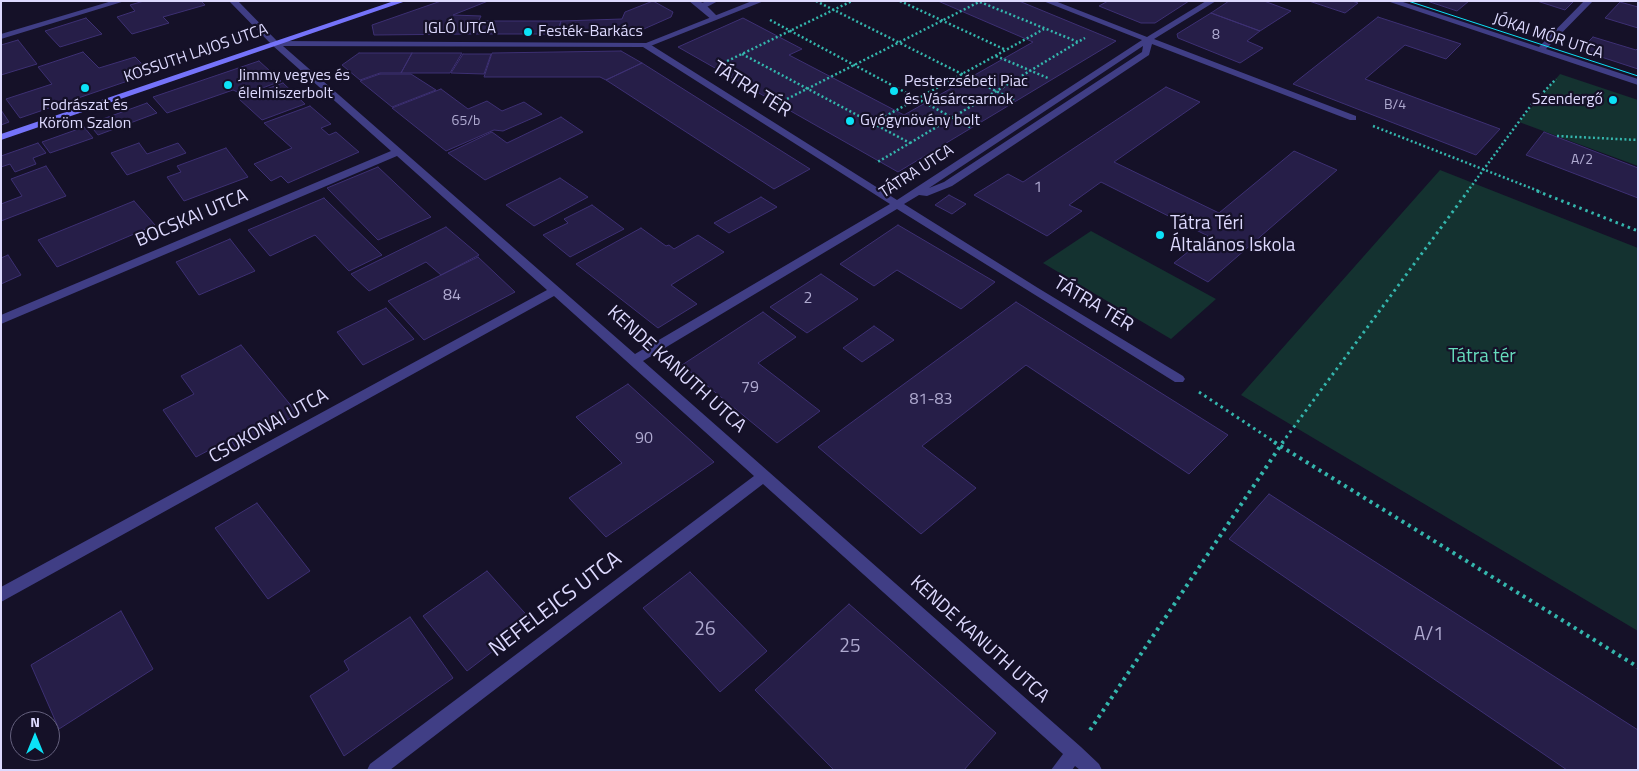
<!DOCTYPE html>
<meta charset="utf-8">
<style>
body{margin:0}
#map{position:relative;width:1639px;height:771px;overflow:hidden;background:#151128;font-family:"Titillium Web",sans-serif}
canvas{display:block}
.frame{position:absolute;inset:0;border:2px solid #ddd9fe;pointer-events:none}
.north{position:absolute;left:10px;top:711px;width:50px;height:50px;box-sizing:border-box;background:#151128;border:1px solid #65617e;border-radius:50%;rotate:0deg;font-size:14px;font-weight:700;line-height:20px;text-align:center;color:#ddd9fe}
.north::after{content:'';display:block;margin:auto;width:18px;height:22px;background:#0ce2f7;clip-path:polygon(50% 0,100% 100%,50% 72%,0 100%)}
</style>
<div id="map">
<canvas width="1639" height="771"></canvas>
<div class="frame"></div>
<div class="north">N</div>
</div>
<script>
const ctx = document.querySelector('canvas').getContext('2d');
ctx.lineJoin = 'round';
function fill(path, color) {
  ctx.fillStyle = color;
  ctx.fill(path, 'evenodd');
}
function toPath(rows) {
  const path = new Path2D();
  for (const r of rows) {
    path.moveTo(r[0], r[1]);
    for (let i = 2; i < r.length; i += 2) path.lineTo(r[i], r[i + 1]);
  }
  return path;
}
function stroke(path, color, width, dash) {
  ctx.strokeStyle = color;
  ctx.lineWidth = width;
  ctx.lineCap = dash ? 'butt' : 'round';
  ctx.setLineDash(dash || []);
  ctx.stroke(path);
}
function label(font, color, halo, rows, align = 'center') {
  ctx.font = font + ' "Titillium Web",sans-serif';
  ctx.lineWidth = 4.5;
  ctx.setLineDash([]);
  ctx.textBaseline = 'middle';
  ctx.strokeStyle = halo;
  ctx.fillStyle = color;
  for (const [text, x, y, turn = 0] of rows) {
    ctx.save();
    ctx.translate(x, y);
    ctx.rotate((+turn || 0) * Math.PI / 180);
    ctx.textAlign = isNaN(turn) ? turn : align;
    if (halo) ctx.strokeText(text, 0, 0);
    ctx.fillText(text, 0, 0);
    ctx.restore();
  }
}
const green = toPath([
 [1560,74,1638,100,1638,166,1519,122],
 [1440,170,1638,248,1638,631,1241,395],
 [1091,231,1216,299,1171,339,1043,263]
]);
const building = toPath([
 [144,1,201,1,205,5,163,17,169,23,132,34,117,17,135,11,130,5,144,1],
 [441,1,488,1,453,15,481,16,472,34,374,35,372,25,441,1],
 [653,1,673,12,671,17,637,32,557,34,561,21,622,19,625,12,653,1],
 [938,1,1019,1,1116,41,898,172,678,47,743,18,802,49,789,55,904,115,1033,42,938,1],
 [1108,1,1189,1,1155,23,1141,23,1099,6,1108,1],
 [1229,1,1264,1,1291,11,1260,31,1211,13,1229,1],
 [1309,1,1352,1,1358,3,1345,13,1309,1],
 [1427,1,1469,1,1457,11,1427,1],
 [1537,1,1574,1,1565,10,1537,1],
 [1620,2,1638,7,1638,28,1605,18,1620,2],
 [1211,13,1260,31,1247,41,1263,48,1240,63,1178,38,1177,34,1211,13],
 [1378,17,1461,44,1446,59,1405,45,1365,79,1500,129,1476,155,1293,84,1378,17],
 [86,18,102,34,60,47,45,31,86,18],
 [479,21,561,21,557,34,472,34,479,21],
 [1593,37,1636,50,1638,48,1638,69,1580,50,1593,37],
 [18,40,37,64,1,75,1,45,18,40],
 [621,51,642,63,606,80,600,77,484,77,492,53,621,51],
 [83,52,99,68,135,57,151,73,20,118,6,99,52,84,38,67,83,52],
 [359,53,412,53,401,73,380,73,360,80,342,65,359,53],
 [412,53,462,53,450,73,401,73,412,53],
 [463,54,491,54,484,74,451,73,463,54],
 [259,61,281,81,244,95,233,90,167,113,153,97,259,61],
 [642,63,810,169,774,189,606,80,642,63],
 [380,74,411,74,436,90,392,107,360,81,380,74],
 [283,83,305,104,262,120,239,99,283,83],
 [1166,87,1200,102,1114,162,1219,213,1294,151,1337,170,1208,282,1174,263,1208,236,1101,182,1069,205,1082,211,1047,236,974,195,1008,174,1023,182,1166,87],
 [441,89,468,109,487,101,502,111,524,102,542,114,503,131,494,130,446,151,392,108,441,89],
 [147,103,157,113,98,135,89,124,147,103],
 [310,106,331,124,321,128,329,135,336,132,359,152,288,183,281,176,271,181,254,164,292,148,264,123,310,106],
 [1,110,9,122,1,125,1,110],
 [561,117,583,132,485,180,448,153,492,132,507,143,561,117],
 [84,127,93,138,50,153,42,142,84,127],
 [1544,132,1638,168,1638,198,1526,155,1544,132],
 [38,143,46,153,33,158,36,164,15,172,10,164,1,167,1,156,38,143],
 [139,143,147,154,178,143,186,153,127,175,111,153,139,143],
 [226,148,248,177,184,201,167,177,181,172,177,166,226,148],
 [46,166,66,196,1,221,1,204,22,196,11,179,46,166],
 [378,167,431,217,378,240,327,188,378,167],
 [560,178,588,197,534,226,506,205,560,178],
 [949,195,966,204,952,214,935,205,949,195],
 [761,197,777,207,729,233,714,223,761,197],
 [324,198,382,255,349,271,315,235,270,256,248,230,324,198],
 [134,201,155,225,57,267,38,240,134,201],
 [592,205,624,229,570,257,543,235,568,223,564,219,592,205],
 [898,225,995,282,961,309,897,270,874,286,840,264,898,225],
 [446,227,479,255,441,275,426,262,369,291,351,274,446,227],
 [641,228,666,246,669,245,674,249,698,235,724,252,671,285,697,304,658,328,576,264,641,228],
 [230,239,255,271,199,295,176,262,230,239],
 [8,255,21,275,1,284,1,258,8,255],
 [478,257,515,292,424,340,388,301,478,257],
 [821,274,858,299,807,333,770,307,821,274],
 [1016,302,1228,435,1189,474,1026,365,922,446,976,488,921,534,818,447,1016,302],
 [386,308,414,339,363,365,337,332,386,308],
 [763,312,796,337,758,363,820,411,777,443,682,365,763,312],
 [874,326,894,340,862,362,843,348,874,326],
 [241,345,298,414,236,448,230,439,196,457,163,410,194,394,181,376,241,345],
 [628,384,714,462,606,537,569,498,622,463,576,417,628,384],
 [1269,494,1638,730,1638,770,1567,770,1229,539,1269,494],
 [257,503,310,571,268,599,215,528,257,503],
 [487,571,532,621,467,671,423,616,487,571],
 [690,572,767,651,720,692,643,608,690,572],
 [849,604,996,733,964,770,834,770,755,690,849,604],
 [121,611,153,669,59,729,31,665,121,611],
 [410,617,453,678,344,756,310,696,349,670,344,661,410,617]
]);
const pathFar2 = toPath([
 [816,1,1014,100],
 [900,1,1006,50],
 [980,2,1078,42,1085,38],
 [770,20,972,128],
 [742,54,910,143,876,163],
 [996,56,1048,78],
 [719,65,852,1],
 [779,103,981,1],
 [873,123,1044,29],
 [1373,126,1541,192],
 [1557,136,1638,140],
 [910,143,1078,42],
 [1467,192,1532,104,1556,79]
]);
const pathFar1 = toPath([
 [1537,191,1638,231],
 [1199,392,1276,443],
 [1282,443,1468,191]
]);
const path = toPath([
 [1274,442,1638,667],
 [1090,730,1283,442]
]);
const lane = toPath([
 [707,1,718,1,705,8,699,8,699,4,707,1],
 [752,1,764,1,648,47,641,45,752,1]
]);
const street = toPath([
 [112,1,125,1,1,39,1,34,112,1],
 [229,1,238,1,277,41,648,43,897,200,1142,40,1043,1,1055,1,1147,37,1206,1,1216,1,1154,39,1356,116,1356,120,1350,120,1152,44,1149,55,952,186,927,196,919,195,904,204,1038,288,1183,376,1185,379,1183,382,1175,382,897,209,643,361,1081,747,1099,764,1102,770,1080,770,1075,766,1072,770,1051,770,1063,754,763,484,390,770,367,770,370,764,754,476,554,296,1,602,1,587,547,290,397,156,1,324,1,315,391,151,272,45,229,1],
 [283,46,643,47,890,204,635,354,283,46],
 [1143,46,1142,52,944,182,929,188,1143,46],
 [689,1,699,1,705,4,719,18,712,20,689,1],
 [1387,1,1400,1,1539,47,1584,1,1593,1,1546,49,1638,79,1638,85,1387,1]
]);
const secondary = toPath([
 [394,1,406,1,1,140,1,134,394,1]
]);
const tram = toPath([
 [1408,1,1638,76]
]);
const markers = [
 [528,32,5,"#0ce2f7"],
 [228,85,5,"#0ce2f7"],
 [85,88,5,"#0ce2f7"],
 [894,91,5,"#0ce2f7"],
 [1613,100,5,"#0ce2f7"],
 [850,121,5,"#0ce2f7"],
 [1160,235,5,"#0ce2f7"]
];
const farNumbernames = [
 ["8",1216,36],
 ["B/4",1395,106],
 ["65/b",466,122],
 ["A/2",1582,161]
];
const farStreetnames = [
 ["IGLÓ UTCA",460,29],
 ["JÓKAI MÓR UTCA",1548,37,18],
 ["KOSSUTH LAJOS UTCA",196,54,-19],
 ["TÁTRA UTCA",917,172,-33]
];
const farPoinames = [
 ["Festék-Barkács",538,32],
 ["Jimmy vegyes és",238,76],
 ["élelmiszerbolt",238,94],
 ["Pesterzsébeti Piac",904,82],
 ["és Vásárcsarnok",904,100],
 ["Szendergő",1603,100,"right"],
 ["Fodrászat és",85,106,"center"],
 ["Köröm Szalon",85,124,"center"],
 ["Gyógynövény bolt",860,121]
];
const numberNames = [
 ["1",1038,188],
 ["84",452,296],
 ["2",808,299],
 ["79",750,388],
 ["81-83",931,400],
 ["90",644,439]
];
const streetNames = [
 ["TÁTRA TÉR",751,90,32],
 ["BOCSKAI UTCA",192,219,-23],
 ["TÁTRA TÉR",1093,305,31],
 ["KENDE KANUTH UTCA",676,370,42],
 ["CSOKONAI UTCA",269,427,-29],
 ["KENDE KANUTH UTCA",979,640,42]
];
const poiNames = [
 ["Tátra Téri",1170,224],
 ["Általános Iskola",1170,246]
];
const parkNames = [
 ["Tátra tér",1482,357]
];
const nearNumbernames = [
 ["26",705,630],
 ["A/1",1429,635],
 ["25",850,647]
];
const nearStreetnames = [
 ["NEFELEJCS UTCA",556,605,-37]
];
fill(green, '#143230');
fill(building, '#261e48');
stroke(building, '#3d3073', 1);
stroke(pathFar2, '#34b6ad', 2.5, [2, 2.5]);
stroke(pathFar1, '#34b6ad', 3, [2.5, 4]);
stroke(path, '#34b6ad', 4, [3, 4.5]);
fill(lane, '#403e85');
fill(street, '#403e85');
fill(secondary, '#7573fa');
stroke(tram, '#0ce2f7', 1);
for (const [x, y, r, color] of markers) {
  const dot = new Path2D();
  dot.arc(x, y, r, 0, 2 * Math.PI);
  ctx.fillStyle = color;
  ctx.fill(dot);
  stroke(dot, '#151128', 2);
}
label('14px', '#afaad0', null, farNumbernames);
label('16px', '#ddd9fe', '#151128', farStreetnames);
label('16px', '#ddd9fe', '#151128', farPoinames, 'left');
label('16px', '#afaad0', null, numberNames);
label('19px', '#ddd9fe', '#151128', streetNames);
label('19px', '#ddd9fe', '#151128', poiNames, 'left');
label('19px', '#66dcbd', '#151128', parkNames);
label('19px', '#afaad0', null, nearNumbernames);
label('22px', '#ddd9fe', '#151128', nearStreetnames);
</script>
